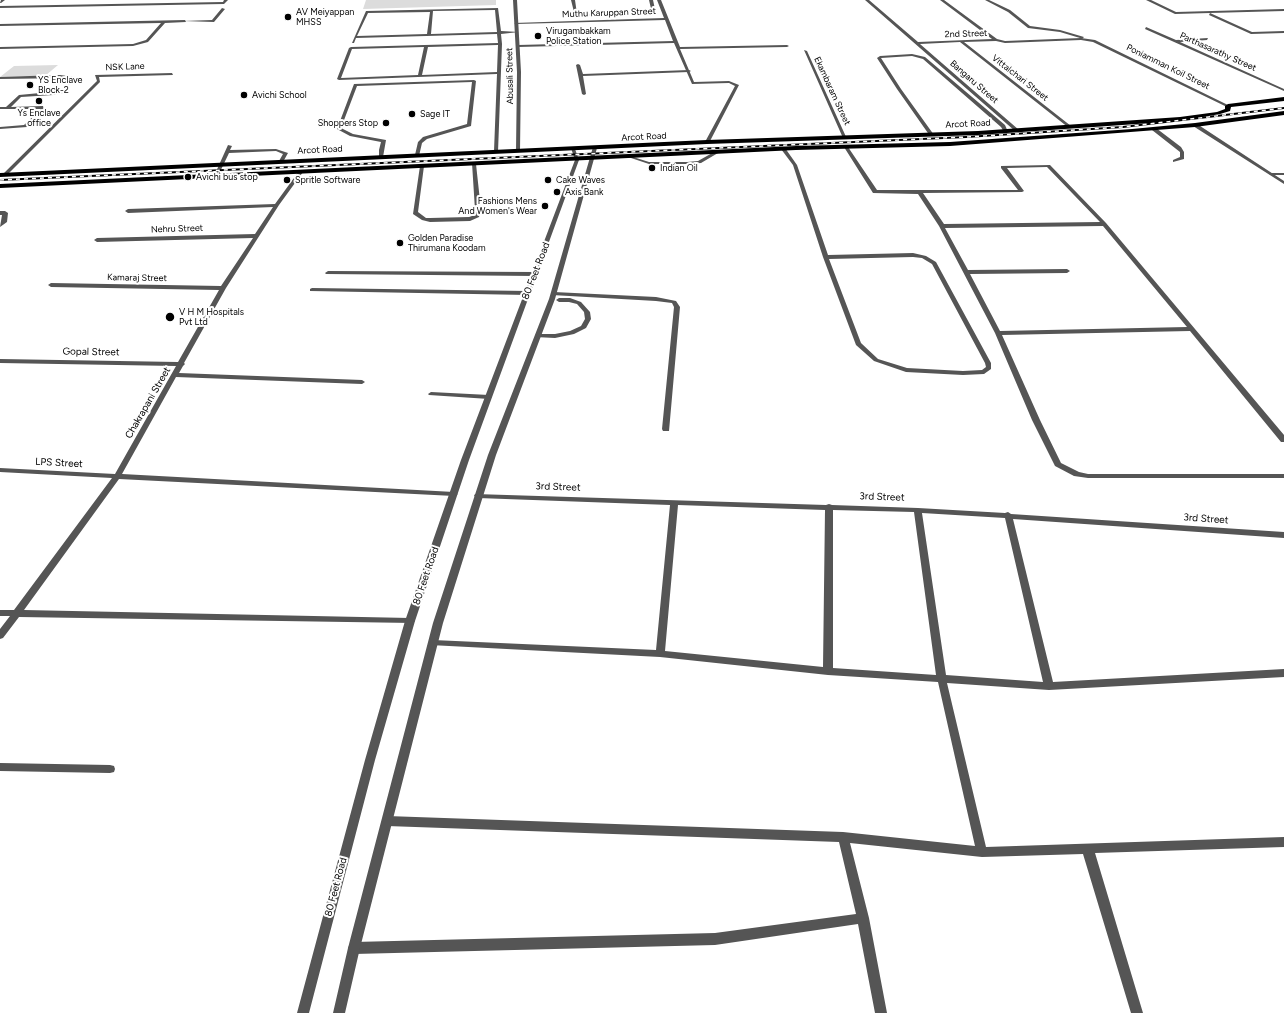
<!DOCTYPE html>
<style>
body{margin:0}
canvas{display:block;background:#fff}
</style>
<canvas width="1284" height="1013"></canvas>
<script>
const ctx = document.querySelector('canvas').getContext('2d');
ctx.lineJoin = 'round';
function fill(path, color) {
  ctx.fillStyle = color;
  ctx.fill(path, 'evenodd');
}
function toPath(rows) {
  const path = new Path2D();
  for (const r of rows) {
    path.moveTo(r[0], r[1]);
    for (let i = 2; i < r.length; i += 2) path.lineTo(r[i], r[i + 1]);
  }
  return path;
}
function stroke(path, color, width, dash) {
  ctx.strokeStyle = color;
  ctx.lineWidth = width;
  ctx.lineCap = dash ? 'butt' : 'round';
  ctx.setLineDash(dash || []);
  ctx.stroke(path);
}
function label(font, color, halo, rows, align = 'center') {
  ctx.font = font + ' Figtree,sans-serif';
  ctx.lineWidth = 4;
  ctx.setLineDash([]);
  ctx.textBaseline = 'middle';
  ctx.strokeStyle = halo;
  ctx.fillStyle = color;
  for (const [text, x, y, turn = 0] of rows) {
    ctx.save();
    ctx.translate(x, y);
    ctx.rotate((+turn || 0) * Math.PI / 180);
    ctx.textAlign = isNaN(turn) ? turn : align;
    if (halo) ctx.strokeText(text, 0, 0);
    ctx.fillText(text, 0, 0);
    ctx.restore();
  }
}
const green = toPath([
 [366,0,496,0,496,5,363,9],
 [58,65,45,76,0,77,14,66]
]);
const service = toPath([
 [985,0,989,0,1010,10,1030,26,1060,30,1084,37,1081,40,1079,39,1080,38,1060,32,1028,28,1008,12,985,0],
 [222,8,225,9,214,22,183,21,212,20,222,8],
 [578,64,580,65,583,74,689,70,691,71,689,72,583,76,586,94,584,95,582,94,576,65,578,64],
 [474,80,476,81,471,126,427,139,422,143,419,156,415,155,418,142,423,137,467,124,472,82,357,86,341,128,353,134,386,140,383,157,379,156,379,150,381,142,350,136,337,129,354,84,474,80],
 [1152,128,1156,128,1181,147,1184,152,1184,159,1173,162,1173,160,1180,157,1180,152,1152,130,1152,128],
 [228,145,232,146,230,150,276,149,288,153,283,162,281,162,279,161,283,154,276,151,229,153,218,176,214,177,214,176,228,145],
 [714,152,718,153,701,163,687,164,649,164,628,157,630,156,649,162,687,162,698,161,714,152],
 [1269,173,1284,173,1284,175,1271,175,1269,174,1269,173],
 [0,211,5,211,8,213,7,222,0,227,2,215,0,215,0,211],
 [328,271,535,272,538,274,535,276,326,274,325,273,328,271],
 [312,288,528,291,531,293,528,295,310,291,310,289,312,288],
 [554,292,656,297,676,301,680,307,669,431,663,431,662,429,674,307,672,303,656,301,552,295,552,293,554,292],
 [570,298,581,302,590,312,591,319,586,328,574,334,555,338,535,337,535,335,537,334,555,334,570,331,581,326,585,319,584,312,577,304,569,302,559,302,556,300,559,298,570,298],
 [431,392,489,395,492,397,489,399,429,395,428,394,431,392]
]);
const minor = toPath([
 [224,0,228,0,224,4,0,8,0,6,223,2,224,0],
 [571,0,575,0,577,14,625,15,575,16,571,0],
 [649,0,653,0,656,14,644,16,644,14,652,13,649,0],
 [657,0,661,0,680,47,787,45,789,46,787,47,680,49,694,82,729,81,739,85,709,143,705,142,735,86,729,83,692,84,674,43,518,47,516,46,518,45,673,41,665,20,516,24,514,23,664,18,657,0],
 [865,0,869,0,918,42,992,39,940,0,944,0,997,39,1005,41,1081,38,1095,40,1230,106,1227,107,1093,42,1081,40,1005,43,996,41,964,42,1071,126,1071,127,1069,128,960,42,920,44,1019,130,1015,131,865,0],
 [1146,0,1151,0,1176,12,1284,9,1284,11,1210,13,1252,32,1284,31,1284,33,1251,34,1209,15,1210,13,1175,14,1146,0],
 [498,8,501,31,519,32,501,34,502,44,498,152,494,151,497,74,339,80,337,79,349,48,351,47,498,43,497,34,356,38,354,43,352,43,366,11,498,8],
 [495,10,497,32,431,34,433,11,495,10],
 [430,12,427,34,357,36,368,13,430,12],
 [498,45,497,72,422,75,428,47,498,45],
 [424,47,418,75,341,78,352,49,424,47],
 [185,20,186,22,165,23,148,42,133,46,0,49,0,47,133,44,146,40,161,23,0,26,0,24,185,20],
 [1146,27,1176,40,1208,38,1207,40,1180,42,1284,89,1284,91,1145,29,1146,27],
 [804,50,807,51,847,139,843,138,804,50],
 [912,54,925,57,1005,125,1008,132,1004,132,1001,127,923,59,912,56,881,58,901,89,934,135,930,136,897,89,877,58,880,56,912,54],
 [172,73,173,75,99,77,100,82,6,176,2,175,97,81,95,75,172,73],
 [60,75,75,77,63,93,53,95,21,97,11,107,43,106,44,110,27,127,0,129,0,127,24,125,41,109,0,109,0,107,6,107,19,95,61,91,70,78,0,79,0,77,60,75],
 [1193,124,1197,124,1284,181,1284,184,1193,126,1193,124],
 [846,146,848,147,877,190,1018,190,1001,168,1001,166,1050,165,1106,223,1284,435,1284,442,1281,442,1190,331,1002,335,1040,420,1061,463,1079,472,1088,474,1284,474,1284,478,1088,478,1074,476,1055,466,1032,420,995,333,939,226,918,194,873,193,844,147,846,146],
 [1047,167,1100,222,944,224,923,193,1022,192,1024,191,1007,168,1047,167],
 [1103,226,1187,327,1000,331,970,274,1067,273,1070,271,1067,269,968,270,945,228,1103,226],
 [781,148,785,148,797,165,828,255,913,253,926,256,936,262,991,363,991,369,984,374,963,375,906,372,874,361,856,345,823,257,793,165,781,149,781,148],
 [913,257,922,258,932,264,985,363,986,367,982,370,963,371,907,368,878,359,861,343,829,259,913,257],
 [472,163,476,164,481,210,479,217,470,221,430,222,422,220,413,214,420,166,422,165,424,166,418,212,426,218,430,218,469,217,475,215,475,210,472,163],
 [299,171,303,172,279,205,226,288,184,363,185,364,183,366,179,373,362,380,365,382,362,384,176,377,122,474,454,492,458,494,454,496,119,479,24,610,410,618,413,619,415,621,413,623,19,617,3,638,0,639,0,629,10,616,0,616,0,610,14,610,112,478,0,472,0,468,115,474,176,366,0,363,0,359,178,362,219,290,51,287,48,285,51,283,221,286,253,238,97,242,94,240,97,238,255,234,273,207,128,213,125,211,128,209,275,204,299,171],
 [475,494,826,505,829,504,832,505,918,508,1005,513,1008,512,1011,514,1284,532,1284,538,1013,519,1053,682,1284,669,1284,677,1049,690,947,683,986,847,1284,837,1284,847,1095,853,1143,1013,1131,1013,1083,854,982,857,850,843,869,918,887,1013,875,1013,858,924,715,945,354,954,350,952,348,948,350,944,354,942,715,933,856,914,839,842,387,826,383,824,382,821,383,818,387,816,843,832,975,846,938,682,828,675,660,657,430,645,428,643,430,641,433,640,656,650,670,505,478,498,474,496,475,494],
 [678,505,825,510,823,667,665,651,678,505],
 [833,510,914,512,936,675,833,668,833,510],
 [922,513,1005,518,1043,682,946,675,922,513],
 [0,763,110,765,114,766,115,769,114,772,110,773,0,771,0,763]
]);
const tertiary = toPath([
 [5,0,1,3,0,3,1,0,5,0],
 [513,0,517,0,521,72,520,151,518,152,516,151,517,72,513,0],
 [593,147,597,148,555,299,496,455,443,623,360,948,345,1013,333,1013,348,948,433,623,488,455,549,299,593,147],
 [571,148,575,149,579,160,469,460,415,621,375,760,309,1013,297,1013,365,760,405,621,461,460,575,160,571,148]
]);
const primary = toPath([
 [1284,97,1284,101,1231,107,1230,111,1220,114,1180,121,978,135,707,144,0,177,0,173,707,140,978,131,1180,117,1217,112,1225,109,1225,106,1228,104,1284,97],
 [1284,111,1284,115,1195,127,950,146,796,150,0,188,0,184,796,146,950,142,1132,129,1195,123,1284,111]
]);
const rail = toPath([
 [0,180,966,137,1123,127,1284,108]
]);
const markers = [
 [288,17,4,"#000"],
 [538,36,4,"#000"],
 [30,85,4,"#000"],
 [244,95,4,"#000"],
 [39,101,4,"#000"],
 [412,114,4,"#000"],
 [386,123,4,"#000"],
 [652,168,4,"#000"],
 [188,177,4,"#000"],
 [287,180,4,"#000"],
 [548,180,4,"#000"],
 [557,192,4,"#000"],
 [545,206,4,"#000"],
 [400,243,4,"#000"],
 [170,317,5,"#000"]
];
const farPoinames = [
 ["AV Meiyappan",296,12],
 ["MHSS",296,22],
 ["Virugambakkam",546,31],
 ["Police Station",546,41],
 ["YS Enclave",38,80],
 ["Block-2",38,90],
 ["Avichi School",252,95],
 ["Ys Enclave",39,113,"center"],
 ["office",39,123,"center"],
 ["Sage IT",420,114],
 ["Shoppers Stop",378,123,"right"],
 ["Indian Oil",660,168],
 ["Avichi bus stop",196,177],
 ["Spritle Software",295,180],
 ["Cake Waves",556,180],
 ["Axis Bank",565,192],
 ["Fashions Mens",537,201,"right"],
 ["And Women's Wear",537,211,"right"],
 ["Golden Paradise",408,238],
 ["Thirumana Koodam",408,248],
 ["V H M Hospitals",179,312],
 ["Pvt Ltd",179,322]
];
const farStreetnames = [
 ["Muthu Karuppan Street",609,13,-2],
 ["2nd Street",966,34,-2],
 ["Parthasarathy Street",1218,52,24],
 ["NSK Lane",125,67,-2],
 ["Poniamman Koil Street",1168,67,26],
 ["Abusali Street",510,76,-91],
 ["Vittalchari Street",1020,78,38],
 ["Bangaru Street",974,82,41],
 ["Ekambaram Street",832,91,65],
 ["Arcot Road",968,124,-3],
 ["Arcot Road",644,137,-3],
 ["Arcot Road",320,150,-3],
 ["Nehru Street",177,229,-2],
 ["Kamaraj Street",137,278,1]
];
const streetNames = [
 ["80 Feet Road",536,271,-69],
 ["Gopal Street",91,352,1],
 ["Chakrapani Street",148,403,-60],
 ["LPS Street",59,463,3],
 ["3rd Street",558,487,2],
 ["3rd Street",882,497,2],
 ["3rd Street",1206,519,4],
 ["80 Feet Road",426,576,-71],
 ["80 Feet Road",336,887,-75]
];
fill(green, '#dcdcdc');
fill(service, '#555');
fill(minor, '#555');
fill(tertiary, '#555');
fill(primary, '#000');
stroke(rail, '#000', 2);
stroke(rail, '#fff', 1.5, [4]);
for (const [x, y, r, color] of markers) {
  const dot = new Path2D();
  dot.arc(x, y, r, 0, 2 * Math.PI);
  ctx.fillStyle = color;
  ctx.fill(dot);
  stroke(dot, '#fff', 1.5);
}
label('9px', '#000', '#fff', farPoinames, 'left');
label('9px', '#000', '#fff', farStreetnames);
label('10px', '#000', '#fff', streetNames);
</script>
